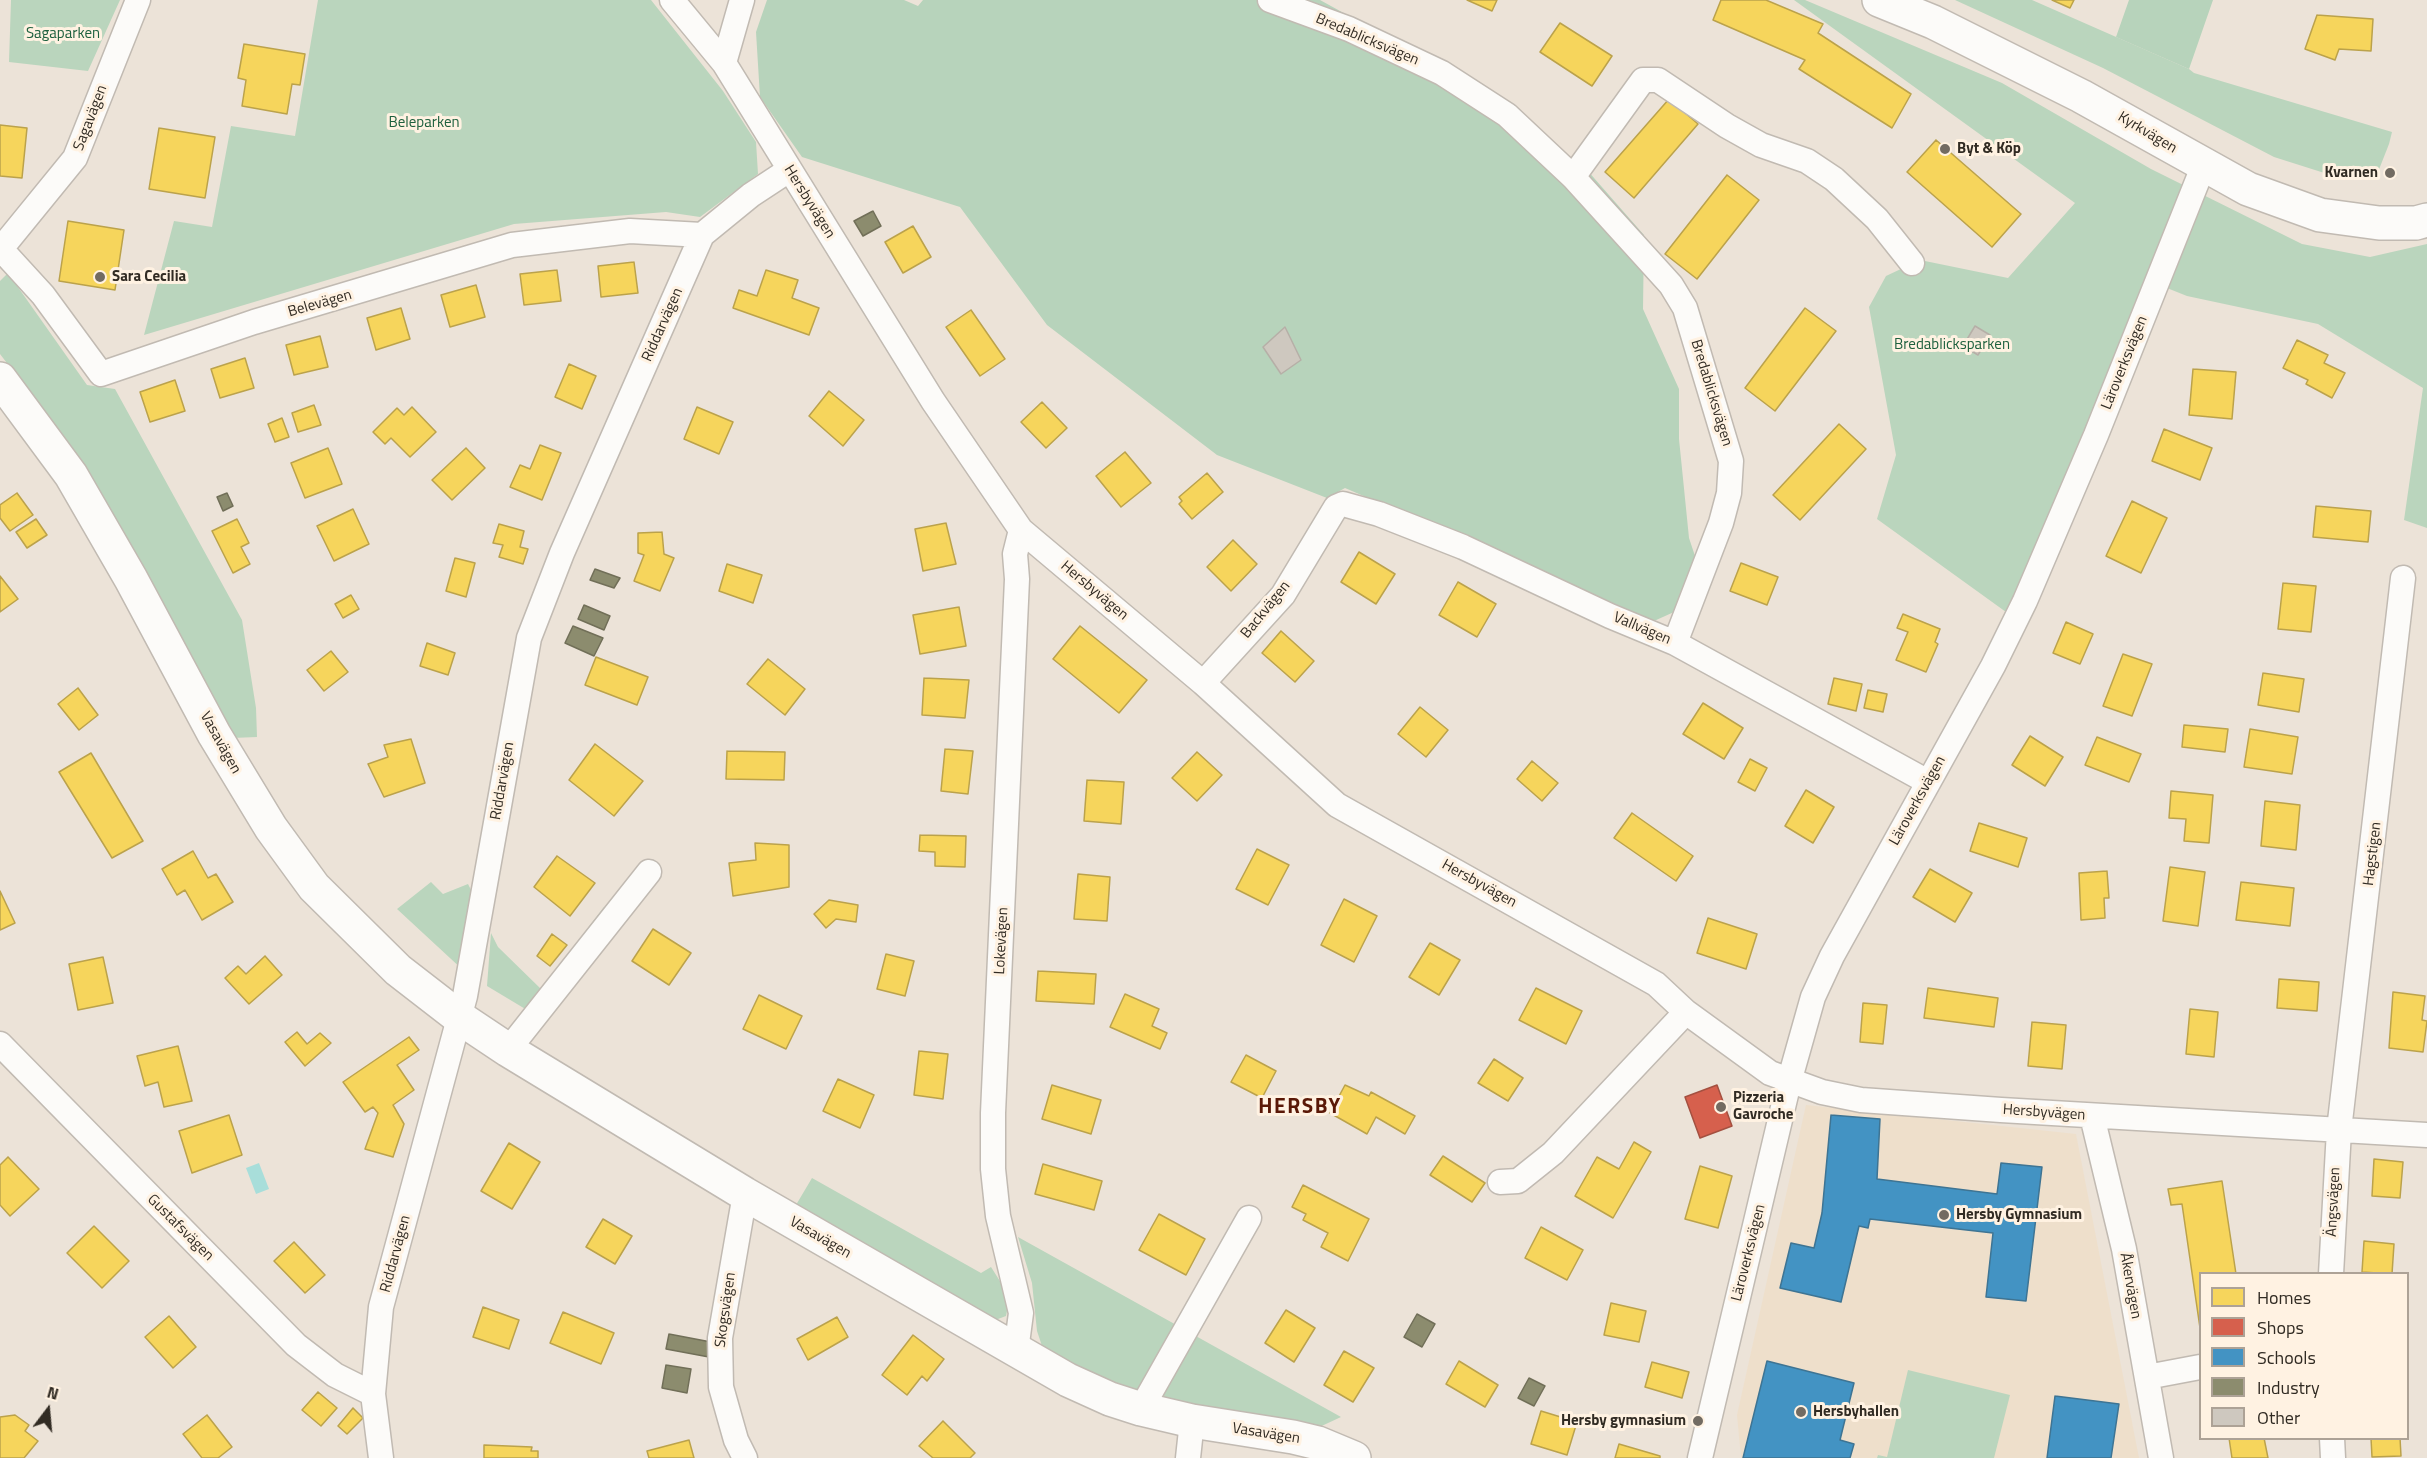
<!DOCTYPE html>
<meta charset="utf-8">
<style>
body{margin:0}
#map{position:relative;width:2427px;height:1458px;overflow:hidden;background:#ece3d8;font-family:"Titillium Web",sans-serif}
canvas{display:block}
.legend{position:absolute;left:2199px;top:1272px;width:210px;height:168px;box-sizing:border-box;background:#fff2e2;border:2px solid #ada296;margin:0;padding:8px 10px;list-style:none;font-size:18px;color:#312b23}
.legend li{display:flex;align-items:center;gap:12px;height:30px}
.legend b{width:30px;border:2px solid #ada296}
.north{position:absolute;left:18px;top:1380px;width:60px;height:60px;-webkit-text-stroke:4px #fff2e2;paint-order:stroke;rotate:16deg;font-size:16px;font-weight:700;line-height:24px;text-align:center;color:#312b23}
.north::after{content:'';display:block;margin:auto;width:21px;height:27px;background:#312b23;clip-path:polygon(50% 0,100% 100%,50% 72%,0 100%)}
</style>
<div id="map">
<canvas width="2427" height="1458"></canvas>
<ul class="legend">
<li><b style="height:16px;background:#f6d55c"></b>Homes</li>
<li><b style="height:16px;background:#d6604d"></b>Shops</li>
<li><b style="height:16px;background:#4393c3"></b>Schools</li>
<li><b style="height:16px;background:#8c8c6e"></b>Industry</li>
<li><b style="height:16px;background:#cec8bf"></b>Other</li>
</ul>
<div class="north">N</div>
</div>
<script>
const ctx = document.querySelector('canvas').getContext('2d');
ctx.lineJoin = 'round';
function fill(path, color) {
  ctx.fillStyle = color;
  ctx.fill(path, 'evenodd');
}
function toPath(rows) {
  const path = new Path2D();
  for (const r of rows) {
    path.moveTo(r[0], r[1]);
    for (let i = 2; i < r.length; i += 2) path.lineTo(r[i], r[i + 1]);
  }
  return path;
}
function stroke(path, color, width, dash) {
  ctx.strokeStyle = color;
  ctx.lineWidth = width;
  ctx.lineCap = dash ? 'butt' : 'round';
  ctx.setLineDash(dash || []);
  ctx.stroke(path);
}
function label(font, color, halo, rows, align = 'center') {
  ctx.font = font + ' "Titillium Web",sans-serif';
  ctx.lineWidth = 6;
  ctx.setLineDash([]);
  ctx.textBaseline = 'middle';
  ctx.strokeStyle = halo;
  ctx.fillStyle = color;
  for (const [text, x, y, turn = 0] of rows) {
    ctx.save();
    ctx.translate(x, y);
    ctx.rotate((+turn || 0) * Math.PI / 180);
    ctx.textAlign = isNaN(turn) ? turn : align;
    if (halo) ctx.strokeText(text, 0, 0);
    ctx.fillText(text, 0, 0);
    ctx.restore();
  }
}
const built = toPath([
 [1806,1105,2076,1134,2139,1458,1741,1458,1737,1415]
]);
const green = toPath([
 [11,0,120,0,88,71,9,62],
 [318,0,651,0,723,91,756,142,758,174,700,217,666,212,514,224,144,335,174,221,212,227,231,126,295,136],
 [1794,0,1805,0,2002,83,2151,169,2302,244,2370,257,2427,244,2427,528,2404,520,2423,388,2318,324,2187,296,2157,284,2006,612,1877,519,1896,455,1869,307,1886,276,1920,260,2008,278,2075,203],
 [1955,0,2032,0,2189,69,2194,73,2392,132,2389,144,2378,172,2337,177,2274,157,2103,68],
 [8,273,87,385,115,389,242,620,256,708,257,737,232,738,13,371,0,354,0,281],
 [431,882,443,894,468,884,473,894,464,971,397,909],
 [604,907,611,914,532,1013,487,986,491,933,498,947,541,989],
 [812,1178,981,1273,991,1267,1010,1297,1006,1316,990,1322,793,1210],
 [1018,1237,1180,1327,1137,1396,1044,1352,1037,1331,1032,1283],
 [1194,1335,1341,1417,1313,1430,1156,1398],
 [1908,1370,2010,1395,1994,1458,1877,1458,1878,1455,1887,1457]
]);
const forest = toPath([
 [767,0,904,0,918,6,923,0,1320,0,1471,83,1587,170,1644,235,1643,309,1679,389,1679,439,1689,538,1696,559,1674,612,1654,621,1345,488,1327,498,1217,455,1047,325,960,207,802,157,760,97,756,32],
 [2129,0,2213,0,2189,69,2116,37]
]);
const water = toPath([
 [259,1163,269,1189,256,1194,246,1168]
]);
const homes = toPath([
 [1467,0,1497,0,1492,11,1467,0],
 [1721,0,1766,0,1823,24,1818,33,1911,94,1892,128,1799,69,1805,60,1713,20,1721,0],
 [2052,0,2074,0,2070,8,2052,0],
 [2317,15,2373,19,2371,51,2339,49,2335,60,2305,49,2317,15],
 [1560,23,1612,56,1592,86,1540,52,1560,23],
 [244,44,305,54,300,85,292,84,287,114,242,106,246,80,238,78,244,44],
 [1669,99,1698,124,1634,198,1605,172,1669,99],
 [0,125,27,128,22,178,0,176,0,125],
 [159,128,215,137,205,198,149,189,159,128],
 [1936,140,2021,214,1992,247,1907,172,1936,140],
 [1727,175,1759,200,1697,279,1665,254,1727,175],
 [68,221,124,230,115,290,59,281,68,221],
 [913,226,931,257,903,273,885,242,913,226],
 [634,262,638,293,601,297,598,266,634,262],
 [557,270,561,301,524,305,520,274,557,270],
 [766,270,798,280,792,298,819,308,809,335,733,308,739,290,757,296,766,270],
 [476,285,485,317,450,327,441,295,476,285],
 [401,308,410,339,376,350,367,318,401,308],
 [1805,308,1836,331,1775,411,1745,388,1805,308],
 [971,310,1005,359,980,376,946,327,971,310],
 [320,336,328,367,294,375,286,345,320,336],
 [2297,340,2328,355,2324,363,2345,373,2332,398,2306,384,2308,380,2283,368,2297,340],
 [245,358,254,388,220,398,211,369,245,358],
 [569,364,596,376,582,409,555,397,569,364],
 [2193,369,2236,372,2232,419,2189,415,2193,369],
 [175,380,185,411,150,422,140,392,175,380],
 [829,391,864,420,843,446,809,416,829,391],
 [1042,402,1067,428,1046,448,1021,422,1042,402],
 [314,405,321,425,298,432,292,413,314,405],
 [412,407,436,432,410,457,391,438,385,444,373,432,397,408,404,415,412,407],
 [697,407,733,422,719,454,684,439,697,407],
 [282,418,289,437,275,442,268,424,282,418],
 [1839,424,1866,449,1800,520,1773,495,1839,424],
 [2164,429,2212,448,2200,480,2152,461,2164,429],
 [540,445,561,453,542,500,510,487,520,465,530,469,540,445],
 [328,448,342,484,305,498,291,463,328,448],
 [466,448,485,468,452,500,432,480,466,448],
 [1125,452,1151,483,1121,507,1096,476,1125,452],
 [1207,473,1223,492,1192,519,1179,504,1182,501,1179,497,1207,473],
 [17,493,33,515,10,531,0,518,0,505,17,493],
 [2132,501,2167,518,2141,573,2106,556,2132,501],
 [2316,506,2371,511,2368,542,2313,537,2316,506],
 [353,509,369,544,334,561,317,526,353,509],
 [36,519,47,535,27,548,16,532,36,519],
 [237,519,249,543,241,547,250,564,233,573,212,531,237,519],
 [946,523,956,564,923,571,915,529,946,523],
 [499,524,524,531,520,547,528,549,523,564,499,557,503,545,493,543,499,524],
 [662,532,664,554,674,558,660,591,634,581,644,555,638,553,638,533,662,532],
 [1233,540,1257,564,1231,591,1207,567,1233,540],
 [1359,552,1395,574,1376,604,1341,582,1359,552],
 [455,558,475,563,466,597,446,591,455,558],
 [1741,563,1778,577,1767,605,1730,591,1741,563],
 [727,564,762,575,753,603,719,591,727,564],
 [0,576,18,599,0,612,0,576],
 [1458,582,1496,604,1477,637,1439,615,1458,582],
 [2283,583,2316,586,2311,632,2278,629,2283,583],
 [351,595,359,609,343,618,335,604,351,595],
 [959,607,966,646,920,654,913,615,959,607],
 [1903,614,1940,629,1935,642,1938,644,1926,672,1896,660,1908,632,1897,628,1903,614],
 [2066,622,2093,634,2080,664,2053,653,2066,622],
 [1080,626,1147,680,1119,713,1053,659,1080,626],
 [1281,631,1314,661,1295,682,1262,653,1281,631],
 [427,643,455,653,448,675,420,666,427,643],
 [331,651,348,672,324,691,307,670,331,651],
 [2123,654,2152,664,2132,716,2103,706,2123,654],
 [596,657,648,677,637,705,585,685,596,657],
 [768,659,805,689,785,715,747,684,768,659],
 [2263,673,2304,679,2299,712,2258,705,2263,673],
 [924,678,969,680,965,718,922,715,924,678],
 [1834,678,1862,684,1856,711,1828,704,1834,678],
 [78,688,98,715,79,730,58,704,78,688],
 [1868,690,1887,694,1883,712,1864,708,1868,690],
 [1703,703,1743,728,1724,759,1683,734,1703,703],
 [1420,707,1448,730,1426,757,1398,734,1420,707],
 [2184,725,2228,729,2225,752,2182,747,2184,725],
 [2250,729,2298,737,2292,774,2244,767,2250,729],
 [2030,736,2063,757,2045,786,2012,765,2030,736],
 [2097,737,2141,754,2129,782,2085,765,2097,737],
 [411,739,425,783,384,797,368,764,388,757,384,745,411,739],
 [595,744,643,781,614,816,569,780,595,744],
 [945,749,973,751,968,794,941,791,945,749],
 [727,751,785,752,784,780,726,779,727,751],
 [1197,752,1222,775,1197,801,1172,778,1197,752],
 [91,753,143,841,112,858,59,772,91,753],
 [1750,759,1767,768,1755,791,1738,782,1750,759],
 [1532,761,1558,783,1542,801,1517,779,1532,761],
 [1087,780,1124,782,1121,824,1084,821,1087,780],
 [1806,790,1834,807,1813,843,1785,826,1806,790],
 [2171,791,2213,795,2209,843,2184,841,2186,819,2169,818,2171,791],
 [2265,801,2300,805,2296,850,2261,846,2265,801],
 [1632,813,1693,856,1676,881,1614,838,1632,813],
 [1979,823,2027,838,2018,867,1970,851,1979,823],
 [920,835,966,836,965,867,935,866,935,852,919,851,920,835],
 [755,843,789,845,789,887,733,896,729,863,756,860,755,843],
 [1257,849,1289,865,1268,905,1236,889,1257,849],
 [193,851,208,878,216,874,233,902,202,920,185,890,177,895,162,869,193,851],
 [557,856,595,883,570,916,534,887,557,856],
 [2170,867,2205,872,2198,926,2163,921,2170,867],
 [1930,869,1972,893,1955,922,1913,897,1930,869],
 [2107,871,2109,898,2104,898,2105,918,2081,920,2079,873,2107,871],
 [1078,874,1110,877,1107,921,1074,919,1078,874],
 [2241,882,2294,888,2290,926,2236,920,2241,882],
 [0,891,15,923,0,930,0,891],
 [1344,899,1377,916,1354,962,1321,945,1344,899],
 [829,900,858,905,856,922,836,919,826,928,814,914,829,900],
 [1708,918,1757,934,1746,969,1697,953,1708,918],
 [653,929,691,953,669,985,632,961,653,929],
 [552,934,567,945,550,966,537,956,552,934],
 [1430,943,1460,960,1439,995,1409,977,1430,943],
 [886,954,914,961,905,996,877,989,886,954],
 [265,956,282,975,249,1004,225,978,238,966,246,974,265,956],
 [103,957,113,1003,78,1010,69,964,103,957],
 [1038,971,1096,974,1094,1004,1036,1001,1038,971],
 [2279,979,2319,982,2317,1011,2277,1008,2279,979],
 [1536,988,1582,1011,1566,1044,1519,1020,1536,988],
 [1928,988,1998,998,1994,1027,1924,1018,1928,988],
 [2393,992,2425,996,2422,1020,2427,1021,2423,1052,2389,1048,2393,992],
 [1125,994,1159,1009,1152,1026,1167,1033,1160,1049,1110,1027,1125,994],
 [759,995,802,1016,786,1049,743,1029,759,995],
 [1863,1003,1887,1005,1883,1044,1860,1042,1863,1003],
 [2190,1009,2218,1012,2214,1057,2186,1054,2190,1009],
 [2032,1022,2066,1025,2062,1069,2028,1066,2032,1022],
 [297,1032,307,1044,320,1033,331,1043,305,1066,285,1042,297,1032],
 [409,1037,419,1050,397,1065,414,1090,393,1105,404,1124,393,1157,365,1149,378,1113,373,1107,365,1112,343,1082,409,1037],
 [178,1046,192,1101,164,1107,158,1082,145,1086,137,1056,178,1046],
 [919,1051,948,1054,943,1099,914,1095,919,1051],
 [1246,1055,1276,1071,1262,1098,1231,1082,1246,1055],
 [1494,1059,1523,1078,1508,1101,1478,1083,1494,1059],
 [838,1079,874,1095,860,1128,823,1111,838,1079],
 [1052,1085,1101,1100,1091,1134,1042,1119,1052,1085],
 [1345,1085,1369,1096,1371,1092,1415,1116,1405,1134,1376,1117,1367,1134,1330,1113,1345,1085],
 [229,1115,242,1155,192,1173,179,1131,229,1115],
 [1634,1142,1651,1152,1613,1218,1575,1196,1597,1157,1619,1169,1634,1142],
 [509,1143,540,1162,512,1209,481,1191,509,1143],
 [1443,1156,1485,1183,1472,1202,1430,1175,1443,1156],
 [8,1157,39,1189,10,1216,0,1205,0,1165,8,1157],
 [2374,1159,2403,1162,2400,1198,2372,1196,2374,1159],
 [1043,1164,1102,1181,1094,1210,1035,1194,1043,1164],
 [1700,1166,1732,1176,1718,1228,1685,1219,1700,1166],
 [2222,1181,2236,1274,2200,1274,2200,1328,2182,1204,2171,1205,2168,1189,2222,1181],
 [1303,1185,1369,1219,1348,1261,1321,1247,1328,1233,1303,1220,1306,1214,1292,1207,1303,1185],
 [1159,1214,1205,1239,1186,1275,1139,1250,1159,1214],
 [603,1219,632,1236,615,1264,586,1247,603,1219],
 [94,1226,129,1261,102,1288,67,1253,94,1226],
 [1541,1227,1583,1250,1567,1280,1525,1258,1541,1227],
 [2364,1241,2394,1244,2392,1274,2362,1272,2364,1241],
 [294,1242,325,1275,305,1293,274,1261,294,1242],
 [1611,1303,1646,1311,1639,1342,1604,1335,1611,1303],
 [483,1307,519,1320,509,1349,473,1337,483,1307],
 [1286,1310,1315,1328,1294,1362,1265,1343,1286,1310],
 [563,1312,614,1333,601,1364,550,1343,563,1312],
 [169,1316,196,1347,173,1368,145,1337,169,1316],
 [837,1317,848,1337,808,1360,797,1339,837,1317],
 [913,1335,944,1359,927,1381,922,1376,907,1395,882,1375,913,1335],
 [1344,1351,1374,1368,1353,1402,1324,1385,1344,1351],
 [1459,1361,1498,1385,1485,1407,1446,1384,1459,1361],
 [1652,1362,1689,1372,1682,1398,1645,1387,1652,1362],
 [318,1392,337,1408,321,1426,302,1410,318,1392],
 [353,1408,363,1418,347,1434,338,1426,353,1408],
 [1541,1411,1577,1422,1567,1455,1531,1444,1541,1411],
 [15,1415,29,1425,25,1431,38,1441,24,1458,0,1458,0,1417,15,1415],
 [207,1415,232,1447,218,1458,202,1458,183,1434,207,1415],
 [943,1421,975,1453,970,1458,933,1458,919,1446,943,1421],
 [2229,1438,2264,1438,2268,1458,2232,1458,2229,1438],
 [2371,1438,2400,1438,2401,1456,2372,1457,2371,1438],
 [689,1440,694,1458,649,1458,647,1451,689,1440],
 [1619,1444,1660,1456,1660,1458,1615,1458,1619,1444],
 [484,1445,532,1447,531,1451,538,1451,538,1458,484,1458,484,1445]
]);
const shops = toPath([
 [1717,1085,1732,1126,1700,1138,1685,1097,1717,1085]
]);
const schools = toPath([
 [1831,1115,1880,1119,1877,1179,1997,1194,2001,1163,2042,1167,2026,1301,1986,1297,1993,1233,1870,1219,1868,1228,1859,1226,1841,1302,1780,1288,1791,1243,1814,1248,1822,1213,1831,1115],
 [1767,1361,1854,1383,1840,1440,1854,1444,1850,1458,1743,1458,1767,1361],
 [2055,1396,2119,1404,2111,1458,2047,1458,2055,1396]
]);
const industry = toPath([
 [873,211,881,226,863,236,854,221,873,211],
 [227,493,233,506,223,511,217,497,227,493],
 [595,569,620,578,614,588,590,580,595,569],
 [584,605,610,616,604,630,578,619,584,605],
 [573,626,603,638,594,656,565,643,573,626],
 [1417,1314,1435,1324,1422,1347,1404,1337,1417,1314],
 [669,1334,711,1342,709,1357,666,1349,669,1334],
 [666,1365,691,1369,687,1393,662,1388,666,1365],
 [1529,1378,1545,1386,1534,1406,1518,1398,1529,1378]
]);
const building = toPath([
 [1975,326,1990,335,1978,355,1963,346,1975,326],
 [1285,327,1301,360,1281,374,1263,347,1285,327]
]);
const street = toPath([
 [672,0,724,63,933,401,1021,530,1203,683,1337,805,1656,984,1686,1012,1770,1073,1822,1092,1861,1100,2001,1110,2427,1135],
 [1270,0,1349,29,1442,73,1507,115,1573,177,1671,285,1685,308,1731,461,1729,493,1721,523,1675,643],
 [724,63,742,0],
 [1573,177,1643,80,1658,80,1727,126,1761,145,1807,161,1834,179,1877,219,1912,263],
 [0,248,43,295,101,374,254,322,512,245,630,231,702,235],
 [0,250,75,158,138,0],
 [1203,683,1283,595,1336,507,1343,504,1379,514,1463,547,1610,616,1675,643,1928,782],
 [0,1044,296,1345,335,1375,373,1394],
 [508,1050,649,872],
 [2092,1116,2124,1249,2161,1458],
 [1500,1182,1518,1181,1553,1153,1686,1012],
 [745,1194,720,1338,721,1387,736,1440,745,1458],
 [2331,1274,2339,1130,2403,578],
 [1016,1351,1021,1313,998,1216,993,1169,993,1113,1017,579,1015,554,1021,530],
 [2147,1377,2200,1367],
 [1141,1409,1249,1218],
 [2332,1438,2333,1458],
 [381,1458,373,1394,381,1307,465,996,529,638,562,553,702,235,751,195,789,170],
 [1188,1458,1192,1421],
 [1700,1458,1789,1082,1813,997,1832,956,1993,666,2025,601,2096,435,2203,167]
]);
const secondary = toPath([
 [1879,0,1933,22,2081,96,2248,189,2320,215,2379,223,2416,223,2427,220],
 [0,379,71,475,131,579,214,734,271,828,314,887,398,970,460,1018,508,1050,745,1194,1068,1380,1110,1399,1141,1409,1192,1421,1293,1437,1318,1443,1354,1458]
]);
const markers = [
 [1945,149,6,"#726b62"],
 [2390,173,6,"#726b62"],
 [100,277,6,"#726b62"],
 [1721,1107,6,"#726b62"],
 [1944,1215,6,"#726b62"],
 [1801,1412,6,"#726b62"],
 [1698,1421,6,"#726b62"]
];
const parkNames = [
 ["Sagaparken",63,34],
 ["Beleparken",424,123],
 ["Bredablicksparken",1952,345]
];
const streetNames = [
 ["Bredablicksvägen",1367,40,23],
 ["Sagavägen",91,118,-69],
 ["Kyrkvägen",2147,133,31],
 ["Hersbyvägen",809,202,58],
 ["Belevägen",320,304,-16],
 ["Riddarvägen",663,325,-66],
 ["Läroverksvägen",2125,363,-68],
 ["Bredablicksvägen",1711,393,73],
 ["Hersbyvägen",1094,591,40],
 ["Backvägen",1266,610,-51],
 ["Vallvägen",1642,629,23],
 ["Vasavägen",220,743,61],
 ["Riddarvägen",503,781,-80],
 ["Läroverksvägen",1918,801,-61],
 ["Hagstigen",2373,854,-83],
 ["Hersbyvägen",1479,884,29],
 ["Lokevägen",1002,941,-87],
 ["Hersbyvägen",2044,1113,4],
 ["Ängsvägen",2334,1202,-87],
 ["Gustafsvägen",180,1228,45],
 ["Vasavägen",820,1238,30],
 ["Läroverksvägen",1749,1253,-76],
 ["Riddarvägen",396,1254,-75],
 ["Åkervägen",2130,1286,80],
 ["Skogsvägen",726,1310,-82],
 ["Vasavägen",1266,1434,9]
];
const poiNames = [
 ["Byt & Köp",1957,149],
 ["Kvarnen",2378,173,"right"],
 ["Sara Cecilia",112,277],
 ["Pizzeria",1733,1098],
 ["Gavroche",1733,1115],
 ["Hersby Gymnasium",1956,1215],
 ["Hersbyhallen",1813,1412],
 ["Hersby gymnasium",1686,1421,"right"]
];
const districtNames = [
 ["HERSBY",1300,1108]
];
fill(built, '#eedfcb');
fill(green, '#bad5bd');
fill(forest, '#b7d3bb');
fill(water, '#a8deda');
fill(homes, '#f6d55c');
stroke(homes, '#bba24b', 1.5);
fill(shops, '#d6604d');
stroke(shops, '#a45040', 1.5);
fill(schools, '#4393c3');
stroke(schools, '#3e7493', 1.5);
fill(industry, '#8c8c6e');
stroke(industry, '#716f58', 1.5);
fill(building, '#cec8bf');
stroke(building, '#b6afa7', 1.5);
stroke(street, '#c1bab2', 27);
stroke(secondary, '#c1bab2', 36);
stroke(street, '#fcfbf9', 24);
stroke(secondary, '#fcfbf9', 33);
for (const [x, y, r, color] of markers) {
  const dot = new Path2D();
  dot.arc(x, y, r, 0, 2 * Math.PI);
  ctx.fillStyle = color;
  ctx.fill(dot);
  stroke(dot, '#fff2e2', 2);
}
label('15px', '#1e603e', '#fff2e2', parkNames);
label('15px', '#312b23', '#fff2e2', streetNames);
label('bold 15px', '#312b23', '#fff2e2', poiNames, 'left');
ctx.letterSpacing = '1.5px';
label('bold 21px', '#5a1807', '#fff2e2', districtNames);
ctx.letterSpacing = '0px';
</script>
